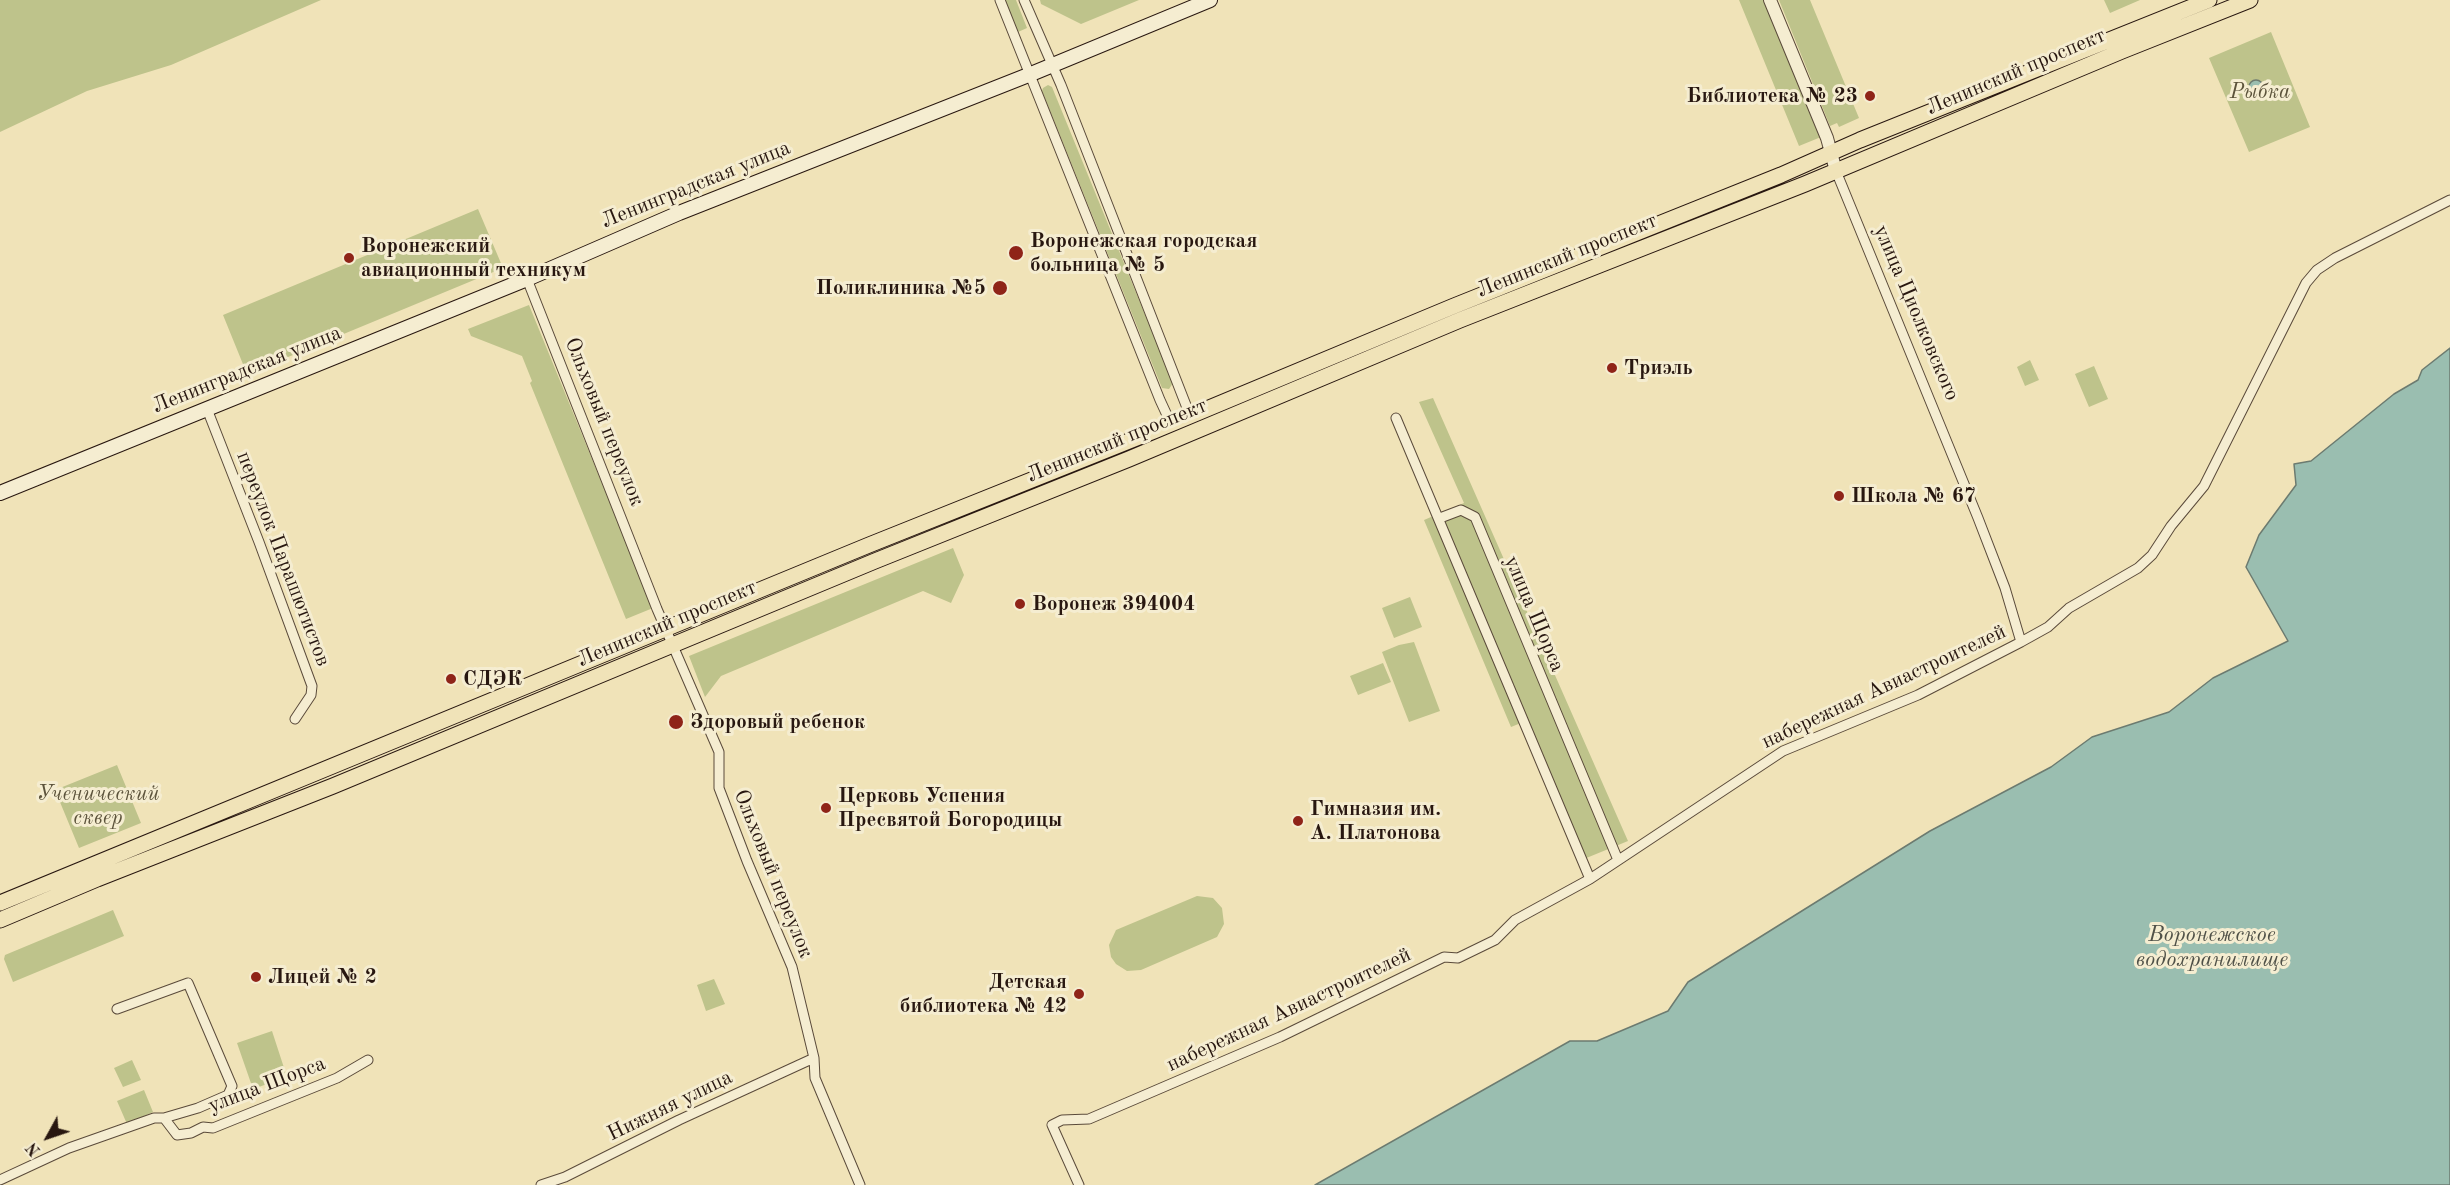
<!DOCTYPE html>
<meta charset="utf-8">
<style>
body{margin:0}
#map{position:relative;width:2450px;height:1185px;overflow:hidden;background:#f0e3b8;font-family:"Old Standard TT",serif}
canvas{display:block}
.north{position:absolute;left:18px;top:1107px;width:60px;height:60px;-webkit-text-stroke:4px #f5edd1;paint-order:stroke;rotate:230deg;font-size:16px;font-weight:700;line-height:24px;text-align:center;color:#281710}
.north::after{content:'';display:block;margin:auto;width:21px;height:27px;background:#281710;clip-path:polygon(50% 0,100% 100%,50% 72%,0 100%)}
</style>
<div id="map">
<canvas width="2450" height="1185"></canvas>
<div class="north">N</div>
</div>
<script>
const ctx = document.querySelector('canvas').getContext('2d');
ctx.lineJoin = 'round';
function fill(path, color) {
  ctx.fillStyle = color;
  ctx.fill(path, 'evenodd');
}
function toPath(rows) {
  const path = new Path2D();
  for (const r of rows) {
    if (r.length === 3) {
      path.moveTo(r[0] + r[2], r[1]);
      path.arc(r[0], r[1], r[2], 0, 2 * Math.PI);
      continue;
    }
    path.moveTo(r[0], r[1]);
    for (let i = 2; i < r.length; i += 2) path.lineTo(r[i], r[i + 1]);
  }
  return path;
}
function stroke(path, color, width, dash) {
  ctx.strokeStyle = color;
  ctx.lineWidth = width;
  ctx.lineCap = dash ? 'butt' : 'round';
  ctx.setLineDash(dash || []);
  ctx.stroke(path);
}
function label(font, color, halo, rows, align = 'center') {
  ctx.font = font + ' "Old Standard TT",serif';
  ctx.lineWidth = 6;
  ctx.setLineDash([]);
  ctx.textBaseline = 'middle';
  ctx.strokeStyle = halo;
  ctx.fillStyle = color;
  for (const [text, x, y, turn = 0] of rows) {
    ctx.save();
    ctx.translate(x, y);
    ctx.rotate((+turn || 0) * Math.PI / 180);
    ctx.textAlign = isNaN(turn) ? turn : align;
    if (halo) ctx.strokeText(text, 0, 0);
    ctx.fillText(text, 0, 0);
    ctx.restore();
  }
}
const green = toPath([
 [0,0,321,0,171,65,87,91,0,132],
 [1005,0,1016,0,1027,28,1018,32],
 [1040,0,1139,0,1081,24,1041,4],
 [1739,0,1765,0,1821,137,1799,146],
 [1779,0,1810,0,1859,118,1839,127,1837,123,1830,126],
 [2104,0,2140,0,2110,13],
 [2271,32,2310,127,2249,152,2209,58],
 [1048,85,1052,87,1173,383,1169,389,1162,388,1042,91,1043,88],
 [478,209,503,268,247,374,223,315],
 [529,305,653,608,626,619,530,383,532,381,522,356,471,336,468,329],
 [2030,360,2039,380,2025,386,2017,367],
 [2094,366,2108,399,2089,407,2075,374],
 [1433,398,1628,841,1579,861,1521,723,1511,727,1424,520,1464,503,1419,402],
 [953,548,964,575,951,603,923,591,721,676,705,697,689,656],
 [1410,597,1422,627,1394,638,1382,608],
 [1414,642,1440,711,1409,722,1382,652,1399,645],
 [1383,663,1391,682,1358,695,1350,676],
 [117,765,141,823,79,848,55,790],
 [1197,896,1213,898,1222,908,1224,924,1217,937,1141,970,1127,971,1116,964,1111,957,1109,945,1116,930],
 [113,910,124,936,13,982,4,959,5,955],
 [714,979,725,1004,706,1011,697,985],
 [272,1031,287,1077,253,1089,237,1043],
 [132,1060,141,1080,123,1087,114,1068],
 [144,1090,153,1112,127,1124,117,1101]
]);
const water = toPath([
 [2256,87,7],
 [2450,348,2450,1185,1315,1185,1570,1041,1597,1041,1668,1011,1688,982,1930,831,2051,767,2092,737,2169,712,2213,678,2288,641,2246,567,2259,535,2296,485,2294,464,2311,461,2394,394,2418,380,2422,370,2450,348]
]);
const minor = toPath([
 [1000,0,1160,400,1172,426],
 [1024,0,1061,85,1191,418],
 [1836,171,1978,518,2005,588,2021,642],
 [527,279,657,609,719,752,719,788,747,861,792,967,814,1058,815,1078,860,1185],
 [207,409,259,542,312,686,311,695,295,719],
 [1396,418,1590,879],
 [1440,518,1461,510,1475,517,1618,860],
 [164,1118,177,1135,191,1133,203,1127,213,1128,337,1078,368,1060],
 [0,1180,69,1148,154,1118,164,1118,198,1108,228,1095,232,1086,188,983,117,1009],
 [541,1185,565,1177,679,1120,814,1058],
 [1079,1185,1052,1125,1062,1120,1089,1119,1280,1037,1444,957,1458,958,1495,940,1515,920,1590,879,1783,751,1918,695,2021,642,2048,627,2069,608,2138,568,2152,555,2171,526,2204,486,2306,283,2317,270,2335,258,2450,200]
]);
const tertiary = toPath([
 [1770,0,1827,138,1836,171]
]);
const secondary = toPath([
 [0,493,527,279,679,213,1031,74,1210,0]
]);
const primary = toPath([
 [0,903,869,545,1154,431,1454,306,1781,175,1860,140,2209,0],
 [0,920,97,879,333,786,875,561,1129,459,1460,320,1805,184,2122,51,2250,0]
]);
const markers = [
 [1870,96,6,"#8f2418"],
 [1016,253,8,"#8f2418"],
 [349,258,6,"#8f2418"],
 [1000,288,8,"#8f2418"],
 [1612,368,6,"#8f2418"],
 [1839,496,6,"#8f2418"],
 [1020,604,6,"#8f2418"],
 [451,679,6,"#8f2418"],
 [676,722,8,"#8f2418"],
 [826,808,6,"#8f2418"],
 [1298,821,6,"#8f2418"],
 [256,977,6,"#8f2418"],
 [1079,994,6,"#8f2418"]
];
const streetNames = [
 ["Ленинский проспект",2016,72,-23],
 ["Ленинградская улица",696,185,-22],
 ["Ленинский проспект",1567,256,-22],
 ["улица Циолковского",1916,313,67],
 ["Ленинградская улица",247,370,-22],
 ["Ольховый переулок",604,422,68],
 ["Ленинский проспект",1117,441,-22],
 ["переулок Парашютистов",283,559,69],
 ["улица Щорса",1534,614,67],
 ["Ленинский проспект",667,624,-23],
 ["набережная Авиастроителей",1884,687,-25],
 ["Ольховый переулок",773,874,68],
 ["набережная Авиастроителей",1289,1010,-25],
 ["улица Щорса",267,1085,-21],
 ["Нижняя улица",670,1106,-26]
];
const parkNames = [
 ["Рыбка",2260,92],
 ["Ученический",98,794],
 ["сквер",98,818]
];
const poiNames = [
 ["Библиотека № 23",1858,96,"right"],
 ["Воронежская городская",1030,241],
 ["больница № 5",1030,265],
 ["Воронежский",361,246],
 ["авиационный техникум",361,270],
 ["Поликлиника №5",986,288,"right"],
 ["Триэль",1624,368],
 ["Школа № 67",1851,496],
 ["Воронеж 394004",1032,604],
 ["СДЭК",463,679],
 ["Здоровый ребенок",690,722],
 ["Церковь Успения",838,796],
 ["Пресвятой Богородицы",838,820],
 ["Гимназия им.",1310,809],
 ["А. Платонова",1310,833],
 ["Лицей № 2",268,977],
 ["Детская",1067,982,"right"],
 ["библиотека № 42",1067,1006,"right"]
];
const waterNames = [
 ["Воронежское",2212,935],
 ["водохранилище",2212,960]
];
fill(green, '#bec38b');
fill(water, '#9abeb0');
stroke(water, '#6c7b70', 1.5);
stroke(minor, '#5a4a3a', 11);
stroke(tertiary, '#5a4a3a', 14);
stroke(secondary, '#281710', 16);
stroke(primary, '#281710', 17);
stroke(minor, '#f5edd1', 9);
stroke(tertiary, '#f5edd1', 12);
stroke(secondary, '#f5edd1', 14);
stroke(primary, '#f0e3b8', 15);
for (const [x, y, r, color] of markers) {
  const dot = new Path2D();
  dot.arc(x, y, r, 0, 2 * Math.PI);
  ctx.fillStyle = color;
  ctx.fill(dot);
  stroke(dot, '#f5edd1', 2);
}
label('21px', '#281710', '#f5edd1', streetNames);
label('italic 21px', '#5c533b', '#f5edd1', parkNames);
label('bold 21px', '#281710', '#f5edd1', poiNames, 'left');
label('italic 22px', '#505148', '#f5edd1', waterNames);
</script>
